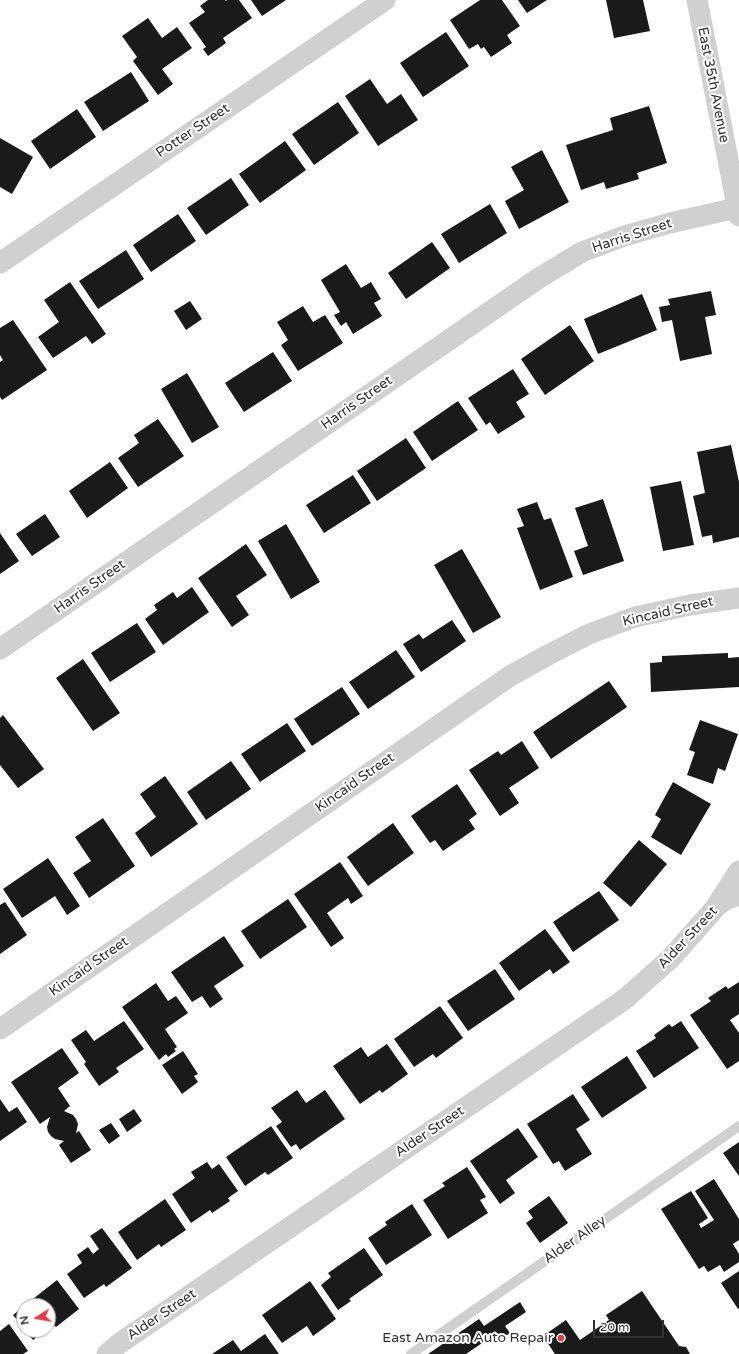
<!DOCTYPE html>
<style>
body{margin:0}
#map{position:relative;width:739px;height:1354px;overflow:hidden;background:#fff;font-family:"Varela Round",sans-serif}
canvas{display:block}
.north{position:absolute;left:16px;top:1298px;width:40px;height:40px;box-sizing:border-box;background:#fff;border:1px solid #adadad;border-radius:50%;rotate:259deg;font-size:11px;font-weight:700;line-height:16px;text-align:center;color:#333}
.north::after{content:'';display:block;margin:auto;width:14px;height:18px;background:#e63946;clip-path:polygon(50% 0,100% 100%,50% 72%,0 100%)}
.scale{position:absolute;left:593px;top:1320px;width:71px;height:18px;box-sizing:border-box;border:2px solid #333;border-top:0;padding-left:5px;font-size:12px;line-height:14px;white-space:nowrap;color:#333;-webkit-text-stroke:3px #fff;paint-order:stroke}
</style>
<div id="map">
<canvas width="739" height="1354"></canvas>
<div class="north">N</div>
<div class="scale">20 m</div>
</div>
<script>
const ctx = document.querySelector('canvas').getContext('2d');
ctx.lineJoin = 'round';
function fill(path, color) {
  ctx.fillStyle = color;
  ctx.fill(path, 'evenodd');
}
function toPath(rows) {
  const path = new Path2D();
  for (const r of rows) {
    path.moveTo(r[0], r[1]);
    for (let i = 2; i < r.length; i += 2) path.lineTo(r[i], r[i + 1]);
  }
  return path;
}
function stroke(path, color, width, dash) {
  ctx.strokeStyle = color;
  ctx.lineWidth = width;
  ctx.lineCap = dash ? 'butt' : 'round';
  ctx.setLineDash(dash || []);
  ctx.stroke(path);
}
function label(font, color, halo, rows, align = 'center') {
  ctx.font = font + ' "Varela Round",sans-serif';
  ctx.lineWidth = 4;
  ctx.setLineDash([]);
  ctx.textBaseline = 'middle';
  ctx.strokeStyle = halo;
  ctx.fillStyle = color;
  for (const [text, x, y, turn = 0] of rows) {
    ctx.save();
    ctx.translate(x, y);
    ctx.rotate((+turn || 0) * Math.PI / 180);
    ctx.textAlign = isNaN(turn) ? turn : align;
    if (halo) ctx.strokeText(text, 0, 0);
    ctx.fillText(text, 0, 0);
    ctx.restore();
  }
}
const building = toPath([
 [208,0,225,0,226,1,227,0,239,0,252,18,223,38,226,43,208,56,203,49,206,47,189,23,205,12,200,6],
 [251,0,286,0,262,16],
 [480,0,502,0,520,26,507,35,512,43,491,57,484,47,481,49,478,44,469,49,450,20],
 [518,0,547,0,527,13],
 [606,0,643,0,650,31,614,38],
 [148,18,162,38,177,27,192,48,162,69,173,84,158,95,133,61,137,57,122,36],
 [446,32,469,66,423,97,400,63],
 [131,72,149,101,103,131,84,102],
 [370,79,387,104,401,94,418,120,378,146,345,96],
 [338,102,359,133,314,165,292,134],
 [649,106,667,163,637,173,639,179,606,189,604,182,581,190,566,145,613,130,610,118],
 [77,109,96,137,50,169,31,141],
 [0,138,33,157,12,194,0,187],
 [285,141,306,170,260,203,239,174],
 [542,150,569,202,519,229,505,201,524,190,511,167],
 [231,178,249,205,206,235,187,208],
 [490,204,507,233,459,263,441,234],
 [178,214,196,241,151,272,133,245],
 [432,242,450,268,406,299,388,273],
 [126,250,144,279,98,309,79,281],
 [346,264,361,288,371,282,381,299,374,303,382,316,353,334,346,322,341,326,334,315,340,312,321,280],
 [70,282,106,334,92,344,86,336,53,358,38,337,59,322,44,300],
 [711,291,716,315,705,317,712,354,680,361,672,320,662,322,659,307,670,305,668,299],
 [642,294,657,330,598,354,584,319],
 [190,301,202,319,186,330,174,311],
 [303,306,313,322,325,315,343,343,298,371,281,345,288,340,277,322],
 [13,320,47,370,2,400,0,397,0,362,3,360,0,355,0,328],
 [570,325,594,361,545,395,521,359],
 [273,352,292,381,244,412,225,383],
 [513,369,529,394,516,402,525,417,498,434,490,422,486,425,468,398],
 [187,373,219,427,192,443,161,389],
 [458,401,478,430,432,461,413,432],
 [158,419,184,456,138,487,118,458,139,443,134,435],
 [406,438,426,468,377,501,357,471],
 [731,445,739,482,739,537,713,543,712,535,702,537,693,496,705,493,697,452],
 [110,462,128,488,87,518,69,491],
 [353,475,371,503,324,533,306,505],
 [681,481,694,545,663,551,650,487],
 [603,499,624,561,583,575,574,551,588,546,575,508],
 [537,502,544,520,551,518,573,577,540,590,517,528,524,526,517,509],
 [45,514,60,537,32,556,16,534],
 [286,524,320,582,291,599,258,541],
 [0,533,19,561,0,574],
 [246,544,267,575,236,596,249,615,232,627,198,578],
 [462,549,501,617,473,633,434,565],
 [192,587,209,612,163,645,145,619,157,610,154,605,173,592,177,598],
 [452,620,466,641,421,672,403,644,419,634,423,639],
 [137,623,156,652,110,682,91,653],
 [396,650,415,677,368,709,349,682],
 [728,653,728,658,739,657,739,687,651,692,650,663,662,662,662,656],
 [83,659,120,713,93,731,56,678],
 [609,681,627,707,551,759,533,732],
 [342,687,360,714,312,746,294,719],
 [3,715,44,769,18,788,0,765,0,718],
 [700,720,738,734,725,771,718,768,713,784,687,775,695,752,689,750],
 [287,723,306,751,260,782,241,754],
 [522,741,539,768,509,788,519,803,500,816,469,770,498,751,501,755],
 [231,761,251,789,206,820,187,792],
 [165,776,198,824,151,857,135,833,156,817,140,794],
 [673,782,711,804,681,855,651,837,661,819,655,815],
 [457,784,477,814,469,820,475,829,443,851,435,840,430,843,411,816],
 [103,818,135,866,89,898,73,873,91,861,75,837],
 [393,823,414,853,368,886,347,857],
 [639,840,667,864,631,907,603,883],
 [48,858,80,906,67,915,55,896,22,918,3,889],
 [340,862,363,896,351,904,348,898,327,913,344,938,331,947,294,894],
 [599,891,619,920,573,952,553,922],
 [288,899,307,927,260,959,241,931],
 [5,902,27,935,0,954,0,905],
 [545,929,570,962,553,974,550,969,519,991,499,963],
 [224,936,244,966,214,986,223,999,210,1008,202,996,192,1002,171,972],
 [495,969,515,999,468,1031,447,1001],
 [739,982,739,1014,730,1020,739,1033,739,1061,727,1069,690,1015,711,1001,708,998,726,986,728,989],
 [156,983,168,1001,176,996,188,1013,165,1029,177,1047,174,1049,176,1051,168,1057,166,1054,159,1060,122,1007],
 [440,1006,463,1038,436,1058,433,1054,414,1067,394,1039],
 [124,1021,144,1049,116,1068,119,1072,99,1086,84,1064,86,1062,71,1040,86,1030,94,1041],
 [681,1021,699,1048,654,1078,636,1051,656,1038,654,1035,669,1024,672,1027],
 [387,1044,408,1074,382,1093,380,1090,360,1104,333,1066,361,1047,368,1057],
 [62,1048,79,1073,58,1088,70,1106,64,1111,73,1115,76,1119,78,1124,76,1133,79,1131,91,1150,71,1163,59,1145,64,1141,55,1139,51,1136,48,1132,47,1127,50,1117,40,1124,11,1082],
 [183,1051,198,1074,194,1076,198,1082,182,1094,162,1065],
 [627,1056,647,1088,602,1118,581,1087],
 [297,1090,306,1103,325,1090,345,1119,300,1150,296,1144,291,1147,276,1126,282,1122,271,1108],
 [573,1094,590,1120,576,1129,592,1154,565,1171,559,1161,553,1164,527,1124],
 [0,1099,9,1112,17,1107,27,1122,0,1141],
 [134,1109,142,1121,127,1132,119,1119],
 [111,1123,120,1136,109,1144,99,1130],
 [271,1126,293,1158,268,1175,265,1172,245,1186,226,1157],
 [518,1128,538,1157,506,1180,515,1193,500,1204,470,1161],
 [739,1142,739,1176,723,1153],
 [207,1162,212,1169,219,1164,238,1191,228,1198,230,1201,212,1213,210,1210,191,1223,172,1194,195,1178,191,1172],
 [467,1167,486,1197,480,1200,488,1213,448,1239,423,1200,445,1186,442,1183],
 [714,1179,739,1219,739,1240,733,1244,739,1254,739,1262,724,1272,720,1265,708,1272,704,1266,699,1269,661,1209,691,1191,708,1218,699,1224,701,1228,714,1220,695,1191],
 [549,1196,568,1223,540,1243,526,1223,533,1218,528,1211],
 [165,1199,186,1230,161,1247,159,1244,137,1260,118,1232],
 [412,1204,432,1235,386,1265,368,1238,387,1225,385,1222],
 [102,1228,132,1268,106,1287,104,1284,84,1298,67,1274,82,1263,77,1255,88,1247,93,1254,99,1249,90,1236],
 [364,1248,383,1275,349,1299,351,1301,338,1310,321,1285,331,1277,328,1273],
 [739,1271,739,1308,738,1309,721,1283],
 [57,1280,79,1309,56,1327,53,1324,48,1328,48,1306,24,1306],
 [310,1281,336,1319,313,1336,307,1326,282,1343,262,1315],
 [642,1291,679,1346,686,1347,690,1354,555,1354,543,1336,566,1320,580,1340,609,1320,606,1315],
 [520,1302,526,1312,505,1326,510,1333,495,1343,491,1337,466,1354,428,1354,479,1319,484,1326],
 [24,1306,24,1328,13,1315],
 [9,1324,28,1351,23,1354,0,1354,0,1331],
 [25,1330,46,1330,33,1340],
 [265,1334,279,1354,212,1354,233,1340,241,1351]
]);
const service = toPath([
 [411,1354,739,1126]
]);
const minor = toPath([
 [697,0,739,216],
 [0,263,385,0],
 [0,649,539,278,582,252,624,236,670,223,737,208],
 [717,905,739,871],
 [0,1029,510,676,548,655,589,634,635,617,690,605,739,598],
 [107,1354,120,1343,625,999,671,958,717,906,727,899,739,895]
]);
const markers = [
 [561,1338,4,"#e63946"]
];
const streetNames = [
 ["East 35th Avenue",713,85,79],
 ["Potter Street",193,131,-34],
 ["Harris Street",632,236,-18],
 ["Harris Street",357,403,-35],
 ["Harris Street",90,587,-35],
 ["Kincaid Street",668,612,-13],
 ["Kincaid Street",355,783,-35],
 ["Alder Street",688,938,-47],
 ["Kincaid Street",89,967,-35],
 ["Alder Street",430,1132,-34],
 ["Alder Alley",575,1240,-35],
 ["Alder Street",162,1315,-34]
];
const poiNames = [
 ["East Amazon Auto Repair",553,1338]
];
fill(building, '#1a1a1a');
stroke(service, '#d0d0d0', 10);
stroke(minor, '#d0d0d0', 21);
for (const [x, y, r, color] of markers) {
  const dot = new Path2D();
  dot.arc(x, y, r, 0, 2 * Math.PI);
  ctx.fillStyle = color;
  ctx.fill(dot);
  stroke(dot, '#fff', 1.5);
}
label('14px', '#333', '#fff', streetNames);
label('14px', '#333', '#fff', poiNames, 'right');
</script>
